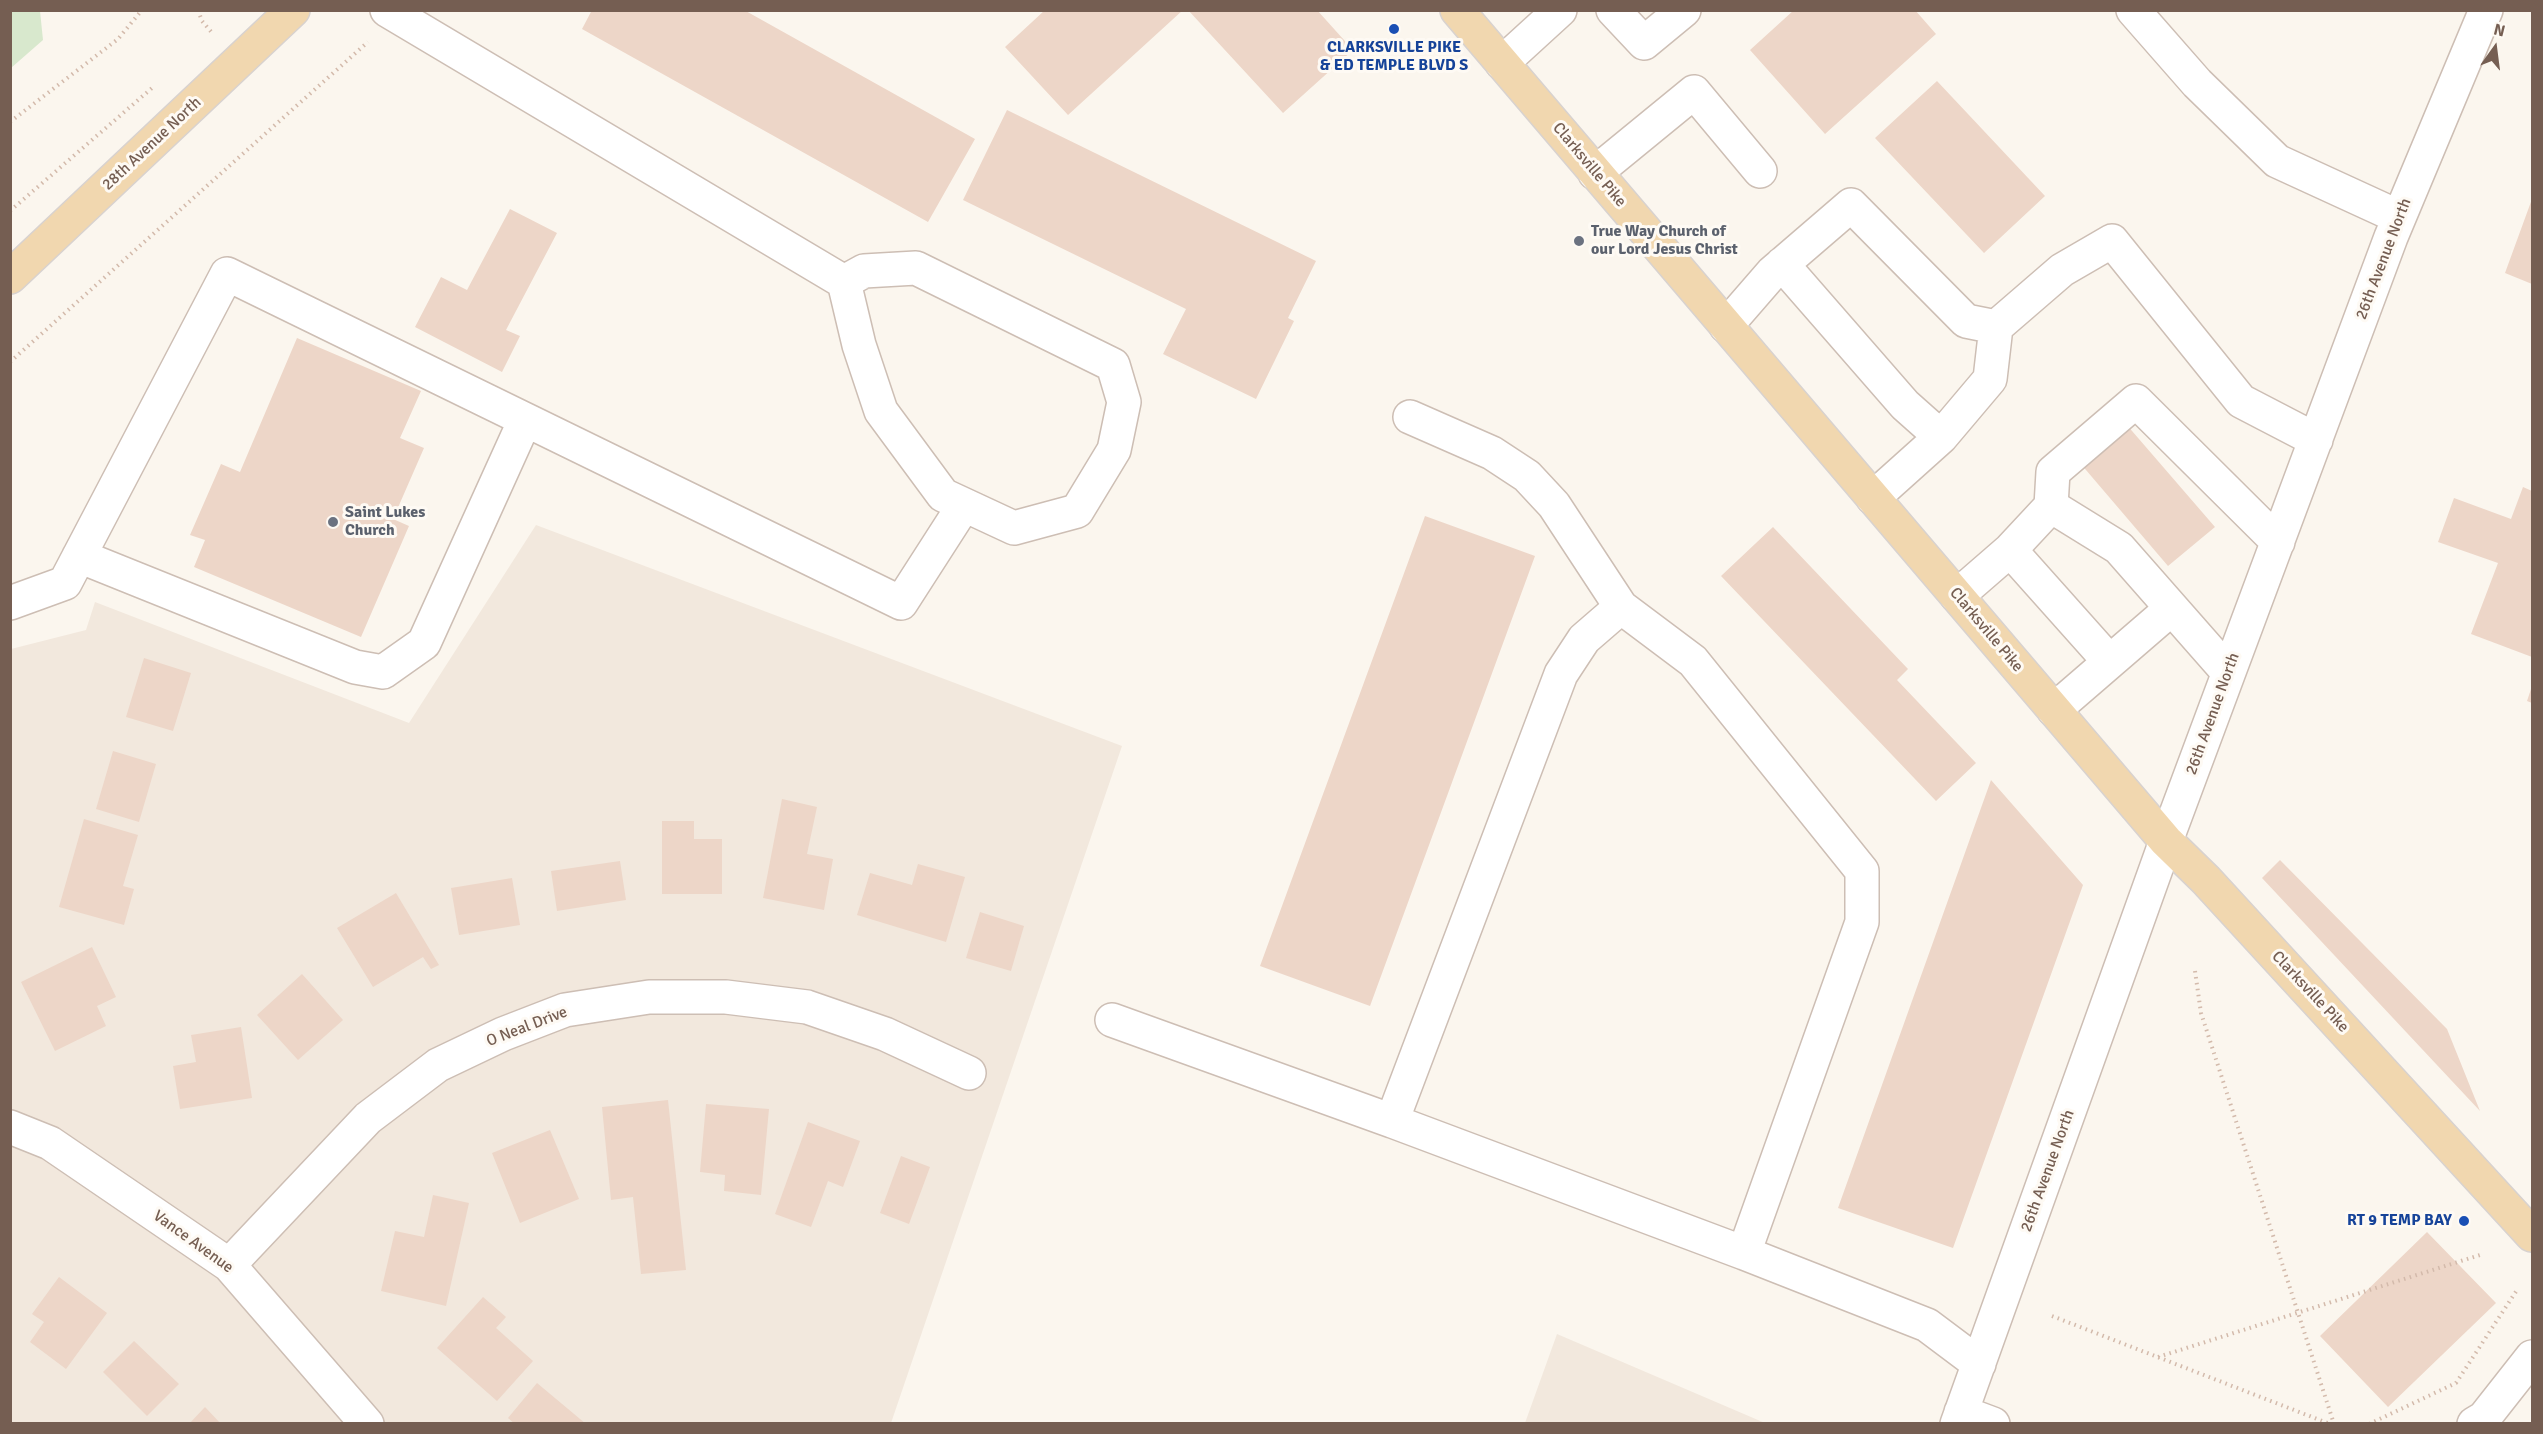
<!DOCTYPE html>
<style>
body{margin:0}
#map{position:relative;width:2543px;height:1434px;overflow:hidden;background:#fbf6ee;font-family:Signika,sans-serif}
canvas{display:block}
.frame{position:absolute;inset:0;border:12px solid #755e52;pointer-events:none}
.north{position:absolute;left:2465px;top:18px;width:60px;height:60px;-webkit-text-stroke:4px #fefaf4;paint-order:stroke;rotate:14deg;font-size:16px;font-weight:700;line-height:24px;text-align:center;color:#755e52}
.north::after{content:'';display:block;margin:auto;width:21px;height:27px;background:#755e52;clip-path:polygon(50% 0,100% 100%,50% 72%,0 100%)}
</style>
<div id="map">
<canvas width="2543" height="1434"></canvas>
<div class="frame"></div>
<div class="north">N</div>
</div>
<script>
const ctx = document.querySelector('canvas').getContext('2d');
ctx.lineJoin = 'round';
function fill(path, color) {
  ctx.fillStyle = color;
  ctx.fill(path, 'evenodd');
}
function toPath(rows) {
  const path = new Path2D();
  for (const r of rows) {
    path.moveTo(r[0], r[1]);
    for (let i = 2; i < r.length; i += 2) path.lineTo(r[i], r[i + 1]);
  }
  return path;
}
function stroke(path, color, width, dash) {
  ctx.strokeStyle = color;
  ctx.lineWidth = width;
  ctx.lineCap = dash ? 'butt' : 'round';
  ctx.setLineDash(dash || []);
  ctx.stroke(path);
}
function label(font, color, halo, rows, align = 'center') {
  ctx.font = font + ' Signika,sans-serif';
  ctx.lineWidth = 6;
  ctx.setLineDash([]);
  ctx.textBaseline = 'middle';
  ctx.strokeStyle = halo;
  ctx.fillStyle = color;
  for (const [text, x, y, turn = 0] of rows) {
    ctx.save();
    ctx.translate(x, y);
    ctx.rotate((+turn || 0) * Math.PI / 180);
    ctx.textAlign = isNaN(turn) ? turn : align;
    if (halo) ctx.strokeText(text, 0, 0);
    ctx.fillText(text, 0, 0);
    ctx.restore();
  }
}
const residential = toPath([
 [536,525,1122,746,891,1423,11,1424,11,649,86,630,95,602,409,723],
 [1557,1334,1765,1423,1525,1423]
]);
const green = toPath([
 [11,10,40,11,43,40,11,68]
]);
const building = toPath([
 [592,10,744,10,975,139,928,222,582,29],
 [1045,10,1183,10,1068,115,1005,47],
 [1188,10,1317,10,1353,50,1283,113],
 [1794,10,1915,10,1936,34,1825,134,1750,50],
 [1937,81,2045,196,1984,253,1875,138],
 [1007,110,1316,261,1288,318,1294,321,1256,399,1163,354,1186,309,963,200],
 [2532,199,2532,284,2505,273],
 [510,209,557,233,506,330,520,336,502,372,415,327,441,277,467,290],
 [297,338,421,391,400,438,424,448,393,519,409,526,361,637,194,567,205,540,190,535,221,464,240,472],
 [2126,424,2215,527,2168,566,2080,463],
 [2523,487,2532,491,2532,657,2471,634,2498,563,2438,542,2454,498,2511,519],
 [1425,516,1535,556,1370,1006,1260,966],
 [1773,527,1908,669,1897,680,1976,763,1936,801,1721,576],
 [144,658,191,673,173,731,126,717],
 [2532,686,2532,703,2527,701],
 [113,751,156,764,139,822,96,809],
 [1991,780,2083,885,1953,1248,1838,1208],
 [782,799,817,807,807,854,833,859,824,910,763,898],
 [84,819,138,835,123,886,134,889,124,925,59,907],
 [662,821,694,821,694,839,722,839,722,894,662,894],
 [2280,860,2447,1029,2480,1111,2262,878],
 [620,861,626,900,557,911,551,871],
 [918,864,965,877,946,942,857,915,870,873,912,885],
 [512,878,520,925,459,935,451,888],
 [396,893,439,965,431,969,423,957,373,987,337,928],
 [980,912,1024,926,1011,971,966,958],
 [92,947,116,997,97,1006,106,1026,55,1051,21,982],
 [302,974,343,1020,298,1060,257,1015],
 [241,1027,252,1098,180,1109,173,1066,196,1062,191,1035],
 [668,1100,686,1270,641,1274,633,1197,611,1200,602,1107],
 [706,1104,769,1109,761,1195,724,1191,725,1175,700,1172],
 [808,1122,860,1141,843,1187,828,1181,811,1227,775,1214],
 [550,1130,579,1199,520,1223,492,1153],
 [901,1156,930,1167,909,1224,880,1213],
 [433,1195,469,1203,446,1306,381,1291,395,1231,424,1237],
 [2427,1232,2496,1303,2388,1407,2320,1336],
 [59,1277,107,1313,66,1369,30,1342,44,1322,32,1314],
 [483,1297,506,1317,496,1328,533,1361,497,1401,437,1348],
 [134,1341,179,1384,147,1416,103,1372],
 [537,1383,586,1424,515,1424,508,1418],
 [205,1407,221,1424,189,1424]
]);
const path = toPath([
 [198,10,202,21,213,34],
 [10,122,118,39,142,10],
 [10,211,152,88],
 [10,362,368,42],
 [2195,971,2201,1013,2334,1424],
 [2052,1316,2330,1424],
 [2158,1357,2483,1254],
 [2369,1424,2456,1383,2517,1290]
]);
const minor = toPath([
 [387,10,844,282,859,345,881,411,943,495,1014,528,1077,511,1114,450,1124,402,1113,365,916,268,864,271,844,282],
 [1613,10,1644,43,1684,10],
 [2133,10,2197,83,2277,161,2399,217],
 [1502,63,1560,10],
 [1595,173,1694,92,1760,171],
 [1782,264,1905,405,1941,437],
 [1726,326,1772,273,1851,205,1966,321,1996,327,2062,270,2112,241,2241,401,2316,440],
 [1410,417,1492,453,1527,476,1554,505,1621,607],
 [1873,498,1941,437,1990,379,1996,327],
 [2051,506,2119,548,2228,672],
 [2010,550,2109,661],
 [79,556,355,667,383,672,424,643,525,420],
 [1957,596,2010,550,2051,506,2053,472,2136,401,2278,542],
 [10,603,65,583,227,274,901,603,964,505],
 [2054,710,2171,609],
 [1112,1020,1392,1121],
 [10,1127,50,1143,229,1265,367,1424],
 [1744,1253,1392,1121,1561,674,1584,639,1621,607,1693,661,1862,871,1862,922,1744,1253,1927,1325,1979,1364],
 [229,1265,368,1118,438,1065,503,1034,565,1010,649,997,726,997,807,1007,885,1034,969,1073],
 [1961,1412,1993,1424],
 [1957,1424,2166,841,2391,237,2486,10],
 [2474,1424,2484,1418,2532,1357]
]);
const major = toPath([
 [1457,10,2166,841,2206,880,2532,1235],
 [10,277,293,10]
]);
const markers = [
 [1394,29,6,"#1a4fb4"],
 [1579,241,6,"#6b7280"],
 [333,522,6,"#6b7280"],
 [2464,1221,6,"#1a4fb4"]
];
const transitNames = [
 ["CLARKSVILLE PIKE",1394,48],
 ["& ED TEMPLE BLVD S",1394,66],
 ["RT 9 TEMP BAY",2452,1221,"right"]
];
const streetNames = [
 ["28th Avenue North",152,144,-43],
 ["Clarksville Pike",1589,165,50],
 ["26th Avenue North",2384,259,-69],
 ["Clarksville Pike",1986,630,50],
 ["26th Avenue North",2213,714,-70],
 ["Clarksville Pike",2310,992,47],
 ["O Neal Drive",527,1027,-21],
 ["26th Avenue North",2048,1171,-70],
 ["Vance Avenue",193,1242,36]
];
const worshipNames = [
 ["True Way Church of",1591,232],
 ["our Lord Jesus Christ",1591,250],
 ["Saint Lukes",345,513],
 ["Church",345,531]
];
fill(residential, '#f2e8dd');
fill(green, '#d8e8cd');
fill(building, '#edd6c8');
stroke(minor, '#cdbeb4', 36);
stroke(major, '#d8d2cf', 36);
stroke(path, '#d3baab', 4, [1.5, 4.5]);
stroke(minor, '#fff', 33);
stroke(major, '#f1d7af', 33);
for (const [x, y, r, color] of markers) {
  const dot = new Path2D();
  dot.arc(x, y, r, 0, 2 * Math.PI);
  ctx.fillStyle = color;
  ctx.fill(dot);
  stroke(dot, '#fefaf4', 2);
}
label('bold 16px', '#164399', '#fefaf4', transitNames);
label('16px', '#755e52', '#fefaf4', streetNames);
label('bold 16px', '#5b616d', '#fefaf4', worshipNames, 'left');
</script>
